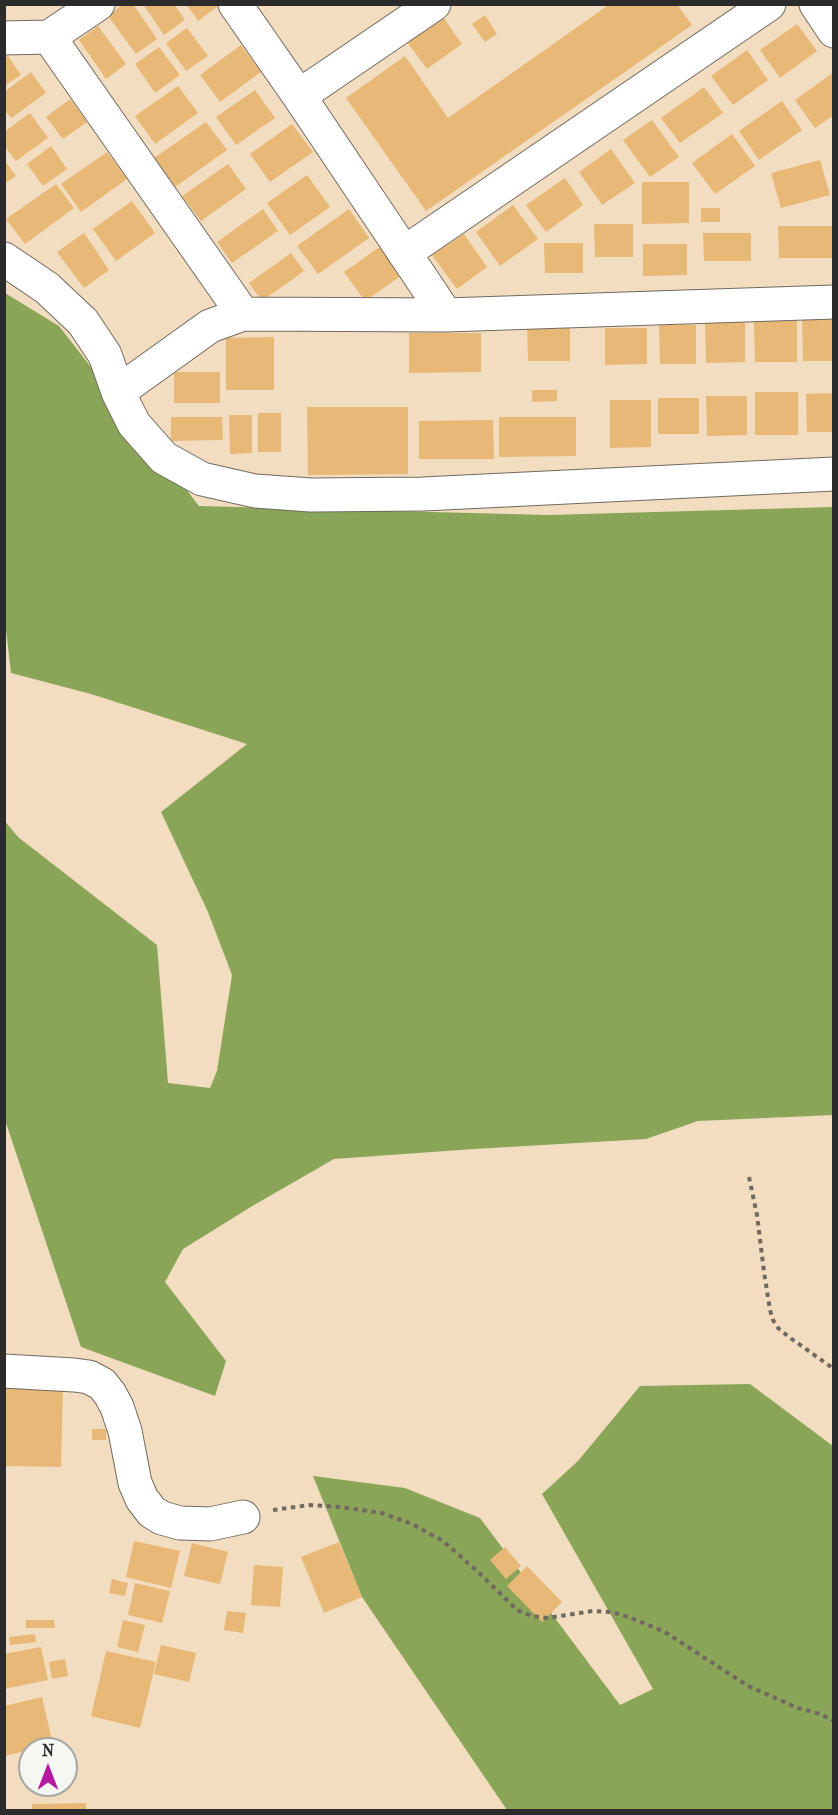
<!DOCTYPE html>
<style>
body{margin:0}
#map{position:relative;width:838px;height:1815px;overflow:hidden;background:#f2ddc1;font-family:"IM FELL French Canon",serif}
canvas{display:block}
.frame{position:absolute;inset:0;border:6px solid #2b2b2b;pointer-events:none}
.north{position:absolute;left:18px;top:1737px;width:60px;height:60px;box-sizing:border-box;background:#f6f6f2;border:2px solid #a5a5a2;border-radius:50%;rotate:0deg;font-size:16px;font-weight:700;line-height:24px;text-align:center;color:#2b2b2b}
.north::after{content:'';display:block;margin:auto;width:21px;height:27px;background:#b5179e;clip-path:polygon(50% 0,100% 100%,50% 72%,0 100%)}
</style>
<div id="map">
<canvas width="838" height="1815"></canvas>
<div class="frame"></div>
<div class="north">N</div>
</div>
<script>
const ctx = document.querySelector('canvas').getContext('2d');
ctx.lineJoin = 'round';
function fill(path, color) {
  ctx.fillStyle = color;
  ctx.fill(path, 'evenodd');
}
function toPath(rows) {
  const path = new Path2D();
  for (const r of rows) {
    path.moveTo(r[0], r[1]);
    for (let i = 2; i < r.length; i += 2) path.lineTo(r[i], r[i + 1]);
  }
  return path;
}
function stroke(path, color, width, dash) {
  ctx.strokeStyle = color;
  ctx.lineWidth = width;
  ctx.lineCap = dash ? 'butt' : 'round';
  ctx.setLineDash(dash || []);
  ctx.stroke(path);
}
const forest = toPath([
 [5,293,59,326,199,506,548,515,833,507,833,1115,698,1121,646,1139,474,1149,334,1159,254,1205,183,1249,165,1282,226,1361,215,1396,81,1347,5,1120,4,820,18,837,157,945,168,1083,210,1088,217,1071,232,975,208,912,161,812,247,744,91,694,11,673,4,613],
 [750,1384,833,1446,833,1810,507,1810,362,1597,313,1476,405,1488,480,1518,620,1705,653,1689,542,1494,578,1461,640,1386]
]);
const building = toPath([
 [123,4,133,4,157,39,136,54,108,16],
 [143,4,174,4,185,20,164,35],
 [186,4,221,4,198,21],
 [610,4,677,4,692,25,426,211,346,98,405,56,448,118],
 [485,15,497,34,485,42,472,24],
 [443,17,462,44,427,69,407,42],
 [797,24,817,51,780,78,760,50],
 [98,26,126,64,106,79,79,40],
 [187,28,208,56,186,71,166,43],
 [241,45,261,72,220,102,200,75],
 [159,47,180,75,155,93,135,64],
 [747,50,768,80,733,105,711,76],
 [8,56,21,75,4,86,4,59],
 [31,72,46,93,11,118,4,109,4,92],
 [834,72,834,115,815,128,795,100],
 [178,86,198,113,155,144,135,116],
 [704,87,723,113,680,143,661,118],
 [255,90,275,118,236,145,216,117],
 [70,99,87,122,63,139,46,117],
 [782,101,802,130,759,160,739,131],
 [30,113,48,138,16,161,4,145,4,132],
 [652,120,679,157,650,177,623,140],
 [206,122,227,150,175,187,154,158],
 [292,124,313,152,270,182,250,154],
 [732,134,755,166,715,194,692,163],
 [51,146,67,169,43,186,27,164],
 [611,149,635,183,602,205,579,172],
 [107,152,127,179,81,212,61,184],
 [4,159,16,176,4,184],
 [820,160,830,195,781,208,771,173],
 [228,164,246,189,201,221,182,196],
 [307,175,330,207,290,235,267,203],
 [565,178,583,205,546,232,526,205],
 [642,182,689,182,689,223,642,224],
 [56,184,74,208,25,244,6,219],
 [132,201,155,233,116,261,93,229],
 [513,205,538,239,500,266,476,232],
 [701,208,720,208,720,222,701,222],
 [263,209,278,231,232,263,217,242],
 [349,209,369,238,318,274,297,246],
 [594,224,633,224,633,257,595,257],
 [778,226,834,226,834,258,779,258],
 [84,233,109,270,84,288,57,252],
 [703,233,751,233,751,261,704,261],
 [464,234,487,267,457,289,432,255],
 [544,243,583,243,583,273,545,273],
 [643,244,687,244,687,275,643,276],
 [381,246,402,275,365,301,344,272],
 [291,253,304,271,262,301,249,283],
 [802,318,834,318,834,361,803,361],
 [754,321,797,321,797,362,755,362],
 [705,322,745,322,745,362,706,363],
 [527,323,570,323,570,361,528,361],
 [659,325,696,325,696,364,660,364],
 [605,328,647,328,647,364,605,365],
 [409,333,481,333,481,372,409,373],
 [274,337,274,390,226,390,226,338],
 [174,372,220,372,220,403,174,403],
 [532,390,557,390,557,401,532,402],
 [755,392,798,392,798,435,755,435],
 [834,393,834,432,807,432,806,394],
 [706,396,747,396,747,435,707,436],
 [658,398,699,398,699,434,658,434],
 [610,400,651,400,651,447,610,448],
 [307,407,408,407,408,474,308,475],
 [258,413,281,413,281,452,258,452],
 [229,415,252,415,252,453,230,454],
 [171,417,222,417,223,440,171,441],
 [499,417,576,417,576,456,499,457],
 [493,420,494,459,419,459,419,421],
 [4,1385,63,1386,61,1467,4,1466],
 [92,1429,106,1429,106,1440,92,1440],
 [134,1541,180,1551,171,1588,126,1577],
 [339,1542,362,1597,324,1613,301,1557],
 [192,1543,228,1552,220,1584,184,1576],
 [505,1547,521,1566,506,1579,490,1560],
 [254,1565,283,1567,280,1607,251,1605],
 [527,1566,562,1602,542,1622,507,1586],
 [112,1579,128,1583,125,1596,109,1593],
 [135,1583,170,1591,162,1623,128,1615],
 [227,1611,246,1613,243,1633,224,1630],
 [26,1620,54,1620,55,1628,26,1628],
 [123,1620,145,1625,138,1652,117,1647],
 [35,1634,36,1642,10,1645,9,1637],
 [161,1645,196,1653,189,1682,154,1674],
 [41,1647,48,1680,4,1689,4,1654],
 [106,1651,156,1662,140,1728,91,1716],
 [65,1659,68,1676,52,1679,49,1662],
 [42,1697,53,1745,30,1749,30,1750,4,1756,4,1706],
 [86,1803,86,1810,32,1810,32,1804]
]);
const path = toPath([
 [749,1177,757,1215,764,1272,770,1310,773,1320,778,1328,789,1337,834,1369],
 [273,1510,310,1505,340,1507,382,1513,412,1524,443,1541,476,1570,517,1610,532,1616,547,1618,593,1611,612,1612,631,1618,665,1632,748,1686,798,1708,820,1714,834,1721]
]);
const minor = toPath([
 [235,4,299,96,446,315],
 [816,4,834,31],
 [49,37,243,314],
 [4,38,49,37,98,4],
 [299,96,434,4],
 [404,253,769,4],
 [4,259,47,288,83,322,105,355,118,392,134,424,164,458,202,479,255,491,311,495,423,494,834,474],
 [118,392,210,326,243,314,446,315,834,302],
 [4,1371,74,1375,89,1377,102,1384,110,1394,117,1407,125,1431,135,1483,142,1499,152,1512,162,1518,180,1523,210,1524,243,1517]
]);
fill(forest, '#8aa557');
fill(building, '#e8b876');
stroke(minor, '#716960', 35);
stroke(path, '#716960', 4, [4.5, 4.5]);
stroke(minor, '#fff', 33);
</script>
